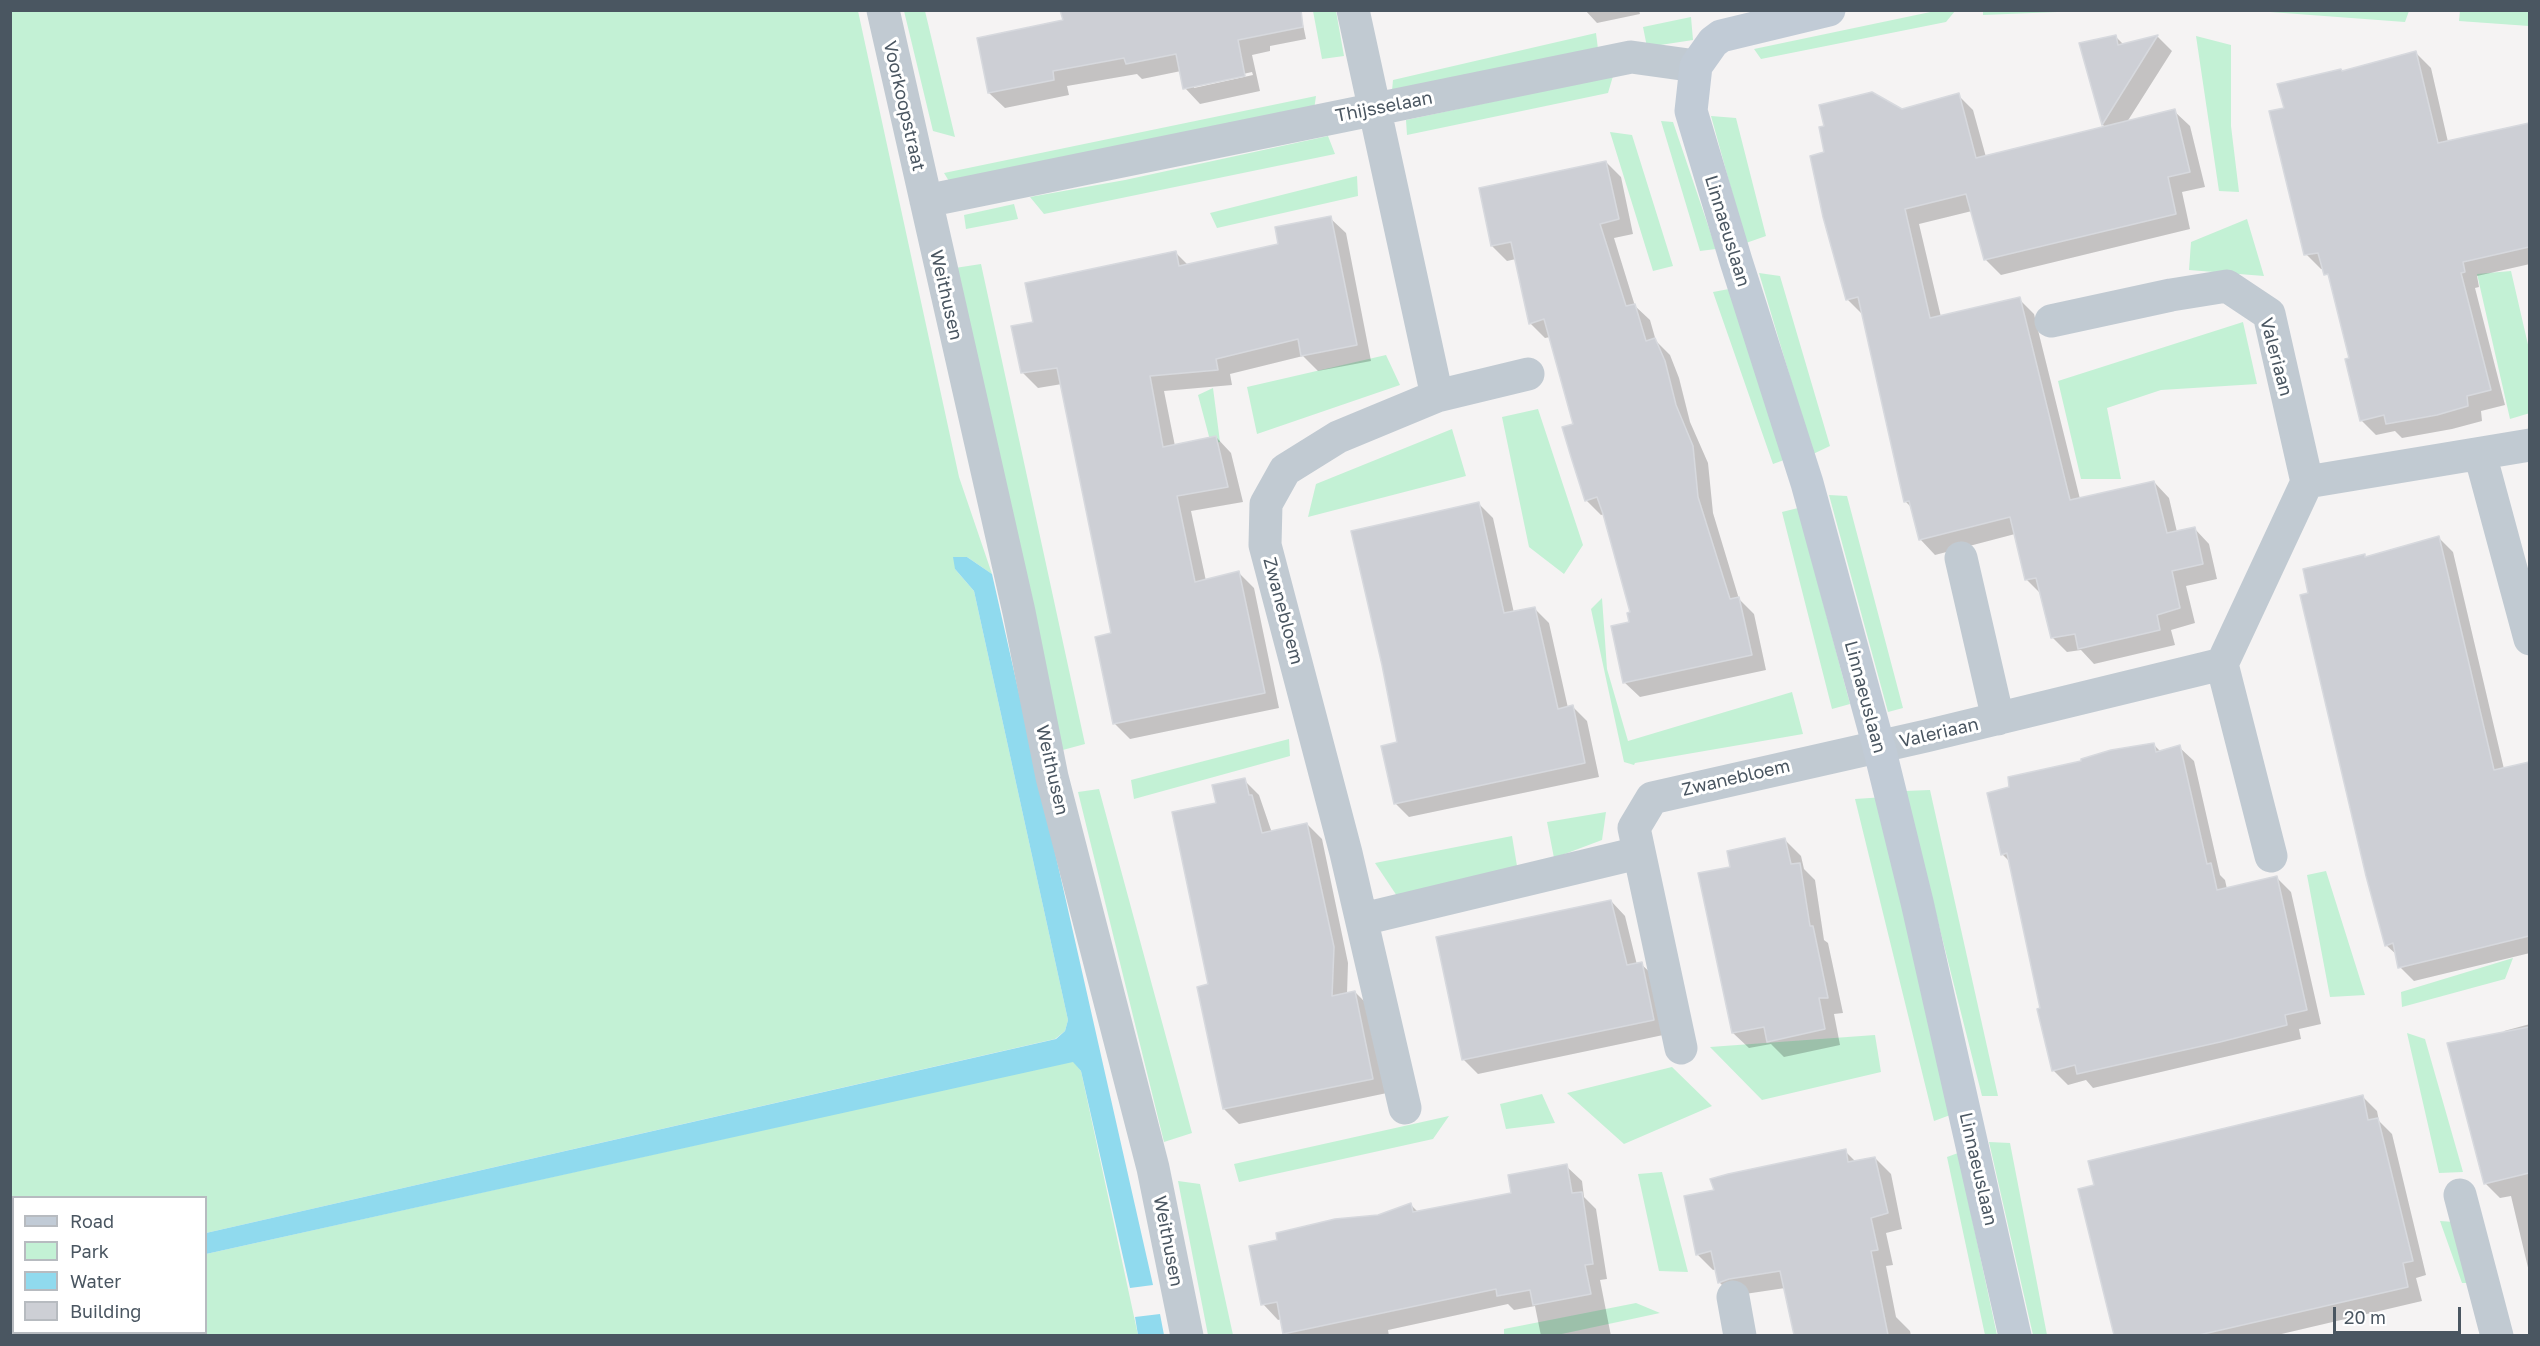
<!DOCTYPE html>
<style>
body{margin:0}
#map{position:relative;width:2540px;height:1346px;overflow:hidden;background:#f5f3f3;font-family:"Golos Text",sans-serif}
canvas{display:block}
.frame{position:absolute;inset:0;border:12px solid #4a5661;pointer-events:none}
.legend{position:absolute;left:12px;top:1196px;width:195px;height:138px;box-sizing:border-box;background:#fff;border:2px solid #b7bbc0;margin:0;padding:8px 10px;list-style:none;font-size:18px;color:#4a5661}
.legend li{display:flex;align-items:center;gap:12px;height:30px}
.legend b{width:30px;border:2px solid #b7bbc0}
.scale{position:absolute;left:2333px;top:1307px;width:128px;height:27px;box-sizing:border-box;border:3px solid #4a5661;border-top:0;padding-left:8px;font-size:18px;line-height:21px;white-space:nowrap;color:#4a5661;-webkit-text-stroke:4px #fff;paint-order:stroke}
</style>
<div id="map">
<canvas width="2540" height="1346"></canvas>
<div class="frame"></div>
<ul class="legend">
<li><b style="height:8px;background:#c1cbd6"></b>Road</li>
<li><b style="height:16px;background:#c3f1d5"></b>Park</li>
<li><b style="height:16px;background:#90daee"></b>Water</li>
<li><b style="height:16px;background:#cdcfd5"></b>Building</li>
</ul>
<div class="scale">20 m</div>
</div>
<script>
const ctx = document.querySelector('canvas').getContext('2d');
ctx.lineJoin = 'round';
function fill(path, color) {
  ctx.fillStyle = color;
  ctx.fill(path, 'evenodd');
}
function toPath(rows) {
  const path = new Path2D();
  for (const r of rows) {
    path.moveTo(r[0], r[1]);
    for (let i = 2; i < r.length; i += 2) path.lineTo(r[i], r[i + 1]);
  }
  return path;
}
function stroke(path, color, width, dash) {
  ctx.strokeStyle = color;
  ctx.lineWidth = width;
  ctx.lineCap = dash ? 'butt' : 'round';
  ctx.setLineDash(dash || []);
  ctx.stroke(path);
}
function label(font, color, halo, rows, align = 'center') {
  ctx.font = font + ' "Golos Text",sans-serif';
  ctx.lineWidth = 6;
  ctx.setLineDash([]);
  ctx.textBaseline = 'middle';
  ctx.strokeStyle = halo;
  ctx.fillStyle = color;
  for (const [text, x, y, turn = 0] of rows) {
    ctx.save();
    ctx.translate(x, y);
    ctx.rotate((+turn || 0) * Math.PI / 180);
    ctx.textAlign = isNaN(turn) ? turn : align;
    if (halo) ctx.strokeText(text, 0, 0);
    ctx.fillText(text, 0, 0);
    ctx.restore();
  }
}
const green = toPath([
 [1940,10,1955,11,1946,22,1761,59,1754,49],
 [10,11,858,11,959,477,992,574,967,557,955,569,974,591,1068,1020,1065,1031,1055,1039,206,1233,206,1198,14,1198,14,1277,11,1278],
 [904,11,925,11,955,137,933,131],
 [1313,11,1336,11,1344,56,1322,59],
 [1983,11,1983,10,2082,11,1983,15],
 [2257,11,2409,11,2405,22],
 [2460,11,2529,11,2529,26,2459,21],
 [1691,17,1693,40,1647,47,1643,27],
 [1596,33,1598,49,1392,91,1393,80],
 [2196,36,2231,45,2231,126,2239,192,2219,191],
 [1613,76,1608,93,1407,135,1406,120],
 [1316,96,1314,110,952,186,944,173],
 [1711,116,1736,118,1766,236,1746,243],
 [1661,121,1673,122,1716,249,1700,251],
 [1610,132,1632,135,1673,266,1653,271],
 [1328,136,1335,154,1044,214,1030,197,1125,180],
 [1357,176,1358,196,1217,228,1210,213],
 [1014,204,1018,219,966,229,964,215],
 [2247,219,2264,276,2189,270,2191,242],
 [981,264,1085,744,1059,751,955,268],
 [2511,271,2529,349,2530,413,2510,419,2477,274],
 [1759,273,1780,276,1830,446,1813,454],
 [1729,289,1784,460,1773,464,1713,292],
 [2243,322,2257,384,2161,390,2107,408,2121,479,2081,479,2058,381],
 [1386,355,1400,385,1257,434,1247,387],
 [1213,388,1220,442,1211,444,1198,395],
 [1538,409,1583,545,1564,574,1529,547,1502,417],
 [1452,429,1466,476,1308,517,1316,484],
 [1829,495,1847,496,1903,708,1888,712],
 [1798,508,1850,704,1832,709,1782,512],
 [1602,598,1607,669,1628,741,1792,692,1803,734,1635,763,1634,765,1624,762,1591,609],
 [1289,739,1290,756,1134,799,1131,780],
 [1099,789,1192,1133,1164,1142,1078,792],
 [1930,790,1998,1096,1982,1096,1905,791],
 [1885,797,1953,1114,1934,1121,1855,799],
 [1606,812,1602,840,1554,858,1547,822],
 [1512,836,1517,866,1397,896,1375,863],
 [2326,871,2365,995,2330,997,2307,875],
 [2513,958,2505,979,2402,1007,2401,992],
 [2407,1033,2425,1039,2463,1172,2439,1173],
 [1875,1035,1881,1072,1762,1100,1710,1047],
 [1073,1061,1081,1071,1138,1335,11,1336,10,1297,13,1296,14,1332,206,1332,206,1254],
 [1672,1067,1712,1106,1624,1144,1567,1093],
 [1542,1094,1555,1123,1506,1129,1500,1104],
 [1449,1116,1433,1139,1239,1182,1234,1164],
 [1989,1142,2010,1143,2047,1335,2033,1335],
 [1958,1153,1997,1335,1985,1335,1947,1157],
 [1662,1172,1688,1272,1659,1271,1638,1174],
 [1178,1181,1200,1184,1233,1335,1208,1335],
 [2440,1221,2454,1222,2471,1283,2462,1283],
 [1636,1303,1660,1313,1557,1335,1504,1335,1504,1329]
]);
const water = toPath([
 [953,557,967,557,992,574,1153,1285,1130,1288,1081,1071,1073,1062,206,1254,206,1233,1056,1039,1065,1031,1068,1020,974,591,955,569],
 [1160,1314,1164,1335,1138,1335,1135,1317]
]);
const shadow = toPath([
 [1300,10,1306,39,1270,46,1270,51,1252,55,1260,91,1200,104,1185,88,1181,71,1142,79,1137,74,1067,86,1069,95,1005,108,989,93,979,39],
 [1252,72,1253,75,1194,88,1194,85],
 [1585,10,1639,10,1640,14,1597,23],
 [2116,37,2124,45,2158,37,2172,51,2127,122,2174,111,2190,126,2205,187,2182,192,2190,229,2001,275,1986,260,1972,211,1919,224,1941,317,2019,299,2034,314,2080,499,2154,482,2169,498,2177,532,2194,528,2209,544,2217,579,2186,586,2195,623,2171,630,2175,645,2094,664,2081,650,2067,652,2052,637,2042,595,2026,579,2015,534,1935,555,1920,539,1912,508,1905,501,1863,315,1847,299,1826,153,1901,111,1958,95,1973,110,1986,157,2106,128,2103,125,2081,44],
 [2416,53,2431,68,2448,142,2530,123,2530,264,2477,276,2479,287,2475,288,2505,405,2481,411,2482,421,2452,429,2402,438,2395,431,2376,435,2361,420,2350,359,2330,279,2324,269,2321,269,2306,254,2285,109,2343,72],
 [1606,162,1621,177,1633,234,1614,238,1635,306,1650,320,1656,341,1670,355,1679,378,1690,422,1708,463,1713,513,1739,599,1754,614,1766,670,1640,697,1624,682,1632,613,1605,514,1601,515,1586,500,1575,425,1550,337,1545,338,1530,323,1516,259,1507,261,1492,246],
 [1330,218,1346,233,1371,361,1318,371,1303,356,1230,374,1232,385,1164,391,1175,446,1216,437,1231,453,1243,502,1191,511,1206,581,1239,573,1254,588,1279,708,1130,739,1114,723,1113,634,1062,384,1038,388,1022,372,1035,323,1176,253,1188,265,1280,245],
 [1479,504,1493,518,1514,613,1535,609,1549,623,1568,708,1573,707,1587,721,1599,777,1409,817,1395,803,1399,743],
 [2439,538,2453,552,2504,769,2530,763,2530,953,2414,981,2400,967,2397,955,2386,945,2310,594,2364,556,2366,558],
 [2153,744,2161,752,2179,747,2194,761,2220,875,2225,880,2227,889,2277,878,2291,892,2321,1024,2299,1029,2301,1039,2093,1088,2086,1080,2068,1085,2053,1070,2010,862,2002,854],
 [1244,780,1259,795,1272,833,1307,824,1322,839,1348,963,1347,994,1355,992,1370,1007,1387,1093,1239,1124,1224,1109,1210,986,1217,804],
 [1785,840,1801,856,1804,869,1815,880,1824,940,1828,943,1843,1013,1834,1014,1840,1045,1784,1057,1771,1044,1749,1048,1733,1033,1732,868],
 [1611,901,1625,916,1637,965,1641,964,1656,978,1668,1034,1478,1074,1463,1059],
 [2530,1024,2530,1276,2511,1196,2500,1198,2485,1183,2504,1031],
 [2362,1096,2377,1111,2379,1121,2392,1134,2426,1275,2416,1278,2422,1301,2273,1336,2117,1336,2115,1333],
 [1845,1151,1856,1162,1875,1158,1891,1174,1902,1229,1886,1233,1893,1265,1886,1266,1896,1317,1910,1331,1911,1336,1795,1336,1785,1288,1745,1294,1735,1298,1720,1283,1717,1269,1713,1270,1697,1254,1716,1191],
 [1566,1166,1582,1181,1584,1197,1596,1209,1607,1279,1600,1280,1611,1336,1541,1336,1535,1306,1514,1310,1508,1304,1388,1330,1389,1336,1287,1336,1282,1319,1278,1320,1263,1304,1378,1217,1411,1205,1419,1213,1513,1194]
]);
const building = toPath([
 [1060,10,1301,10,1303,27,1238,40,1245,76,1183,89,1176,54,1126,64,1124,58,1053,71,1054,80,988,93,977,38,1063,20,1060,10],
 [2116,35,2118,45,2158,35,2102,125,2079,43,2116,35],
 [2416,51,2438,143,2529,123,2529,247,2463,262,2465,272,2461,273,2491,390,2467,396,2468,406,2437,415,2386,424,2384,415,2360,421,2345,359,2349,358,2328,274,2324,275,2318,253,2304,255,2269,111,2284,108,2277,84,2341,69,2342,71,2416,51],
 [1872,92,1902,109,1959,93,1976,158,2175,109,2190,172,2168,177,2176,214,1984,260,1966,194,1905,209,1930,318,2020,297,2070,500,2154,481,2167,533,2195,527,2203,564,2172,571,2180,608,2157,615,2160,630,2078,649,2075,634,2051,638,2036,578,2025,580,2010,517,1919,540,1909,501,1904,502,1858,297,1846,300,1823,217,1810,156,1824,152,1819,127,1824,126,1819,105,1872,92],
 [1606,161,1619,219,1600,224,1626,306,1635,304,1646,341,1655,338,1665,361,1676,405,1693,446,1698,497,1730,599,1739,597,1752,655,1623,683,1611,626,1629,622,1627,613,1630,612,1603,514,1597,497,1585,501,1571,457,1562,427,1573,424,1544,319,1529,324,1511,242,1491,246,1479,188,1606,161],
 [1331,216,1357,345,1301,356,1298,339,1216,359,1218,370,1150,376,1163,447,1216,436,1228,487,1177,496,1195,582,1239,571,1265,693,1113,724,1095,637,1111,633,1057,368,1021,373,1011,326,1033,322,1025,283,1176,251,1179,266,1278,244,1275,227,1331,216],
 [1479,502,1504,613,1535,607,1558,709,1573,705,1585,763,1394,804,1381,746,1397,742,1382,665,1351,531,1479,502],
 [2439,536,2494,770,2529,762,2529,936,2398,968,2393,943,2385,946,2366,876,2300,595,2308,593,2303,569,2365,554,2365,557,2439,536],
 [2154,743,2156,752,2180,745,2207,864,2211,863,2217,890,2277,876,2307,1010,2285,1015,2287,1025,2220,1042,2077,1074,2075,1065,2052,1071,2037,1009,2040,1008,2007,853,2001,855,1987,793,2009,787,2008,777,2081,761,2081,759,2111,750,2154,743],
 [1245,778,1249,795,1252,795,1262,833,1307,823,1334,947,1332,996,1355,991,1373,1079,1223,1109,1197,987,1208,984,1172,812,1216,803,1212,785,1245,778],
 [1785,838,1791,864,1800,863,1810,926,1813,926,1828,998,1819,998,1825,1029,1767,1042,1764,1027,1732,1033,1698,873,1730,867,1727,851,1785,838],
 [1611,900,1627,965,1642,962,1654,1020,1462,1060,1436,937,1611,900],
 [2529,1027,2529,1173,2484,1184,2447,1043,2529,1027],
 [2363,1095,2368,1120,2378,1118,2413,1261,2403,1263,2408,1287,2199,1335,2114,1335,2078,1189,2094,1185,2088,1161,2363,1095],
 [1846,1149,1848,1162,1875,1157,1888,1213,1871,1218,1878,1250,1871,1251,1888,1335,1794,1335,1780,1271,1729,1279,1718,1283,1711,1251,1696,1255,1684,1196,1714,1190,1710,1179,1728,1174,1846,1149],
 [1567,1164,1572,1193,1582,1192,1593,1264,1585,1265,1591,1294,1533,1305,1530,1290,1497,1296,1496,1289,1283,1334,1277,1302,1261,1305,1249,1246,1277,1240,1276,1233,1335,1219,1378,1215,1411,1203,1413,1212,1511,1193,1508,1175,1567,1164]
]);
const street = toPath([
 [883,10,1019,612,1052,777,1153,1168,1187,1336],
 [1353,10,1437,396],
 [926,201,1631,57,1696,66],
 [2480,454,2530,639],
 [2307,482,2530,445],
 [1961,558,1998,719],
 [2222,664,2271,856],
 [1363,919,1638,853],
 [1681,1048,1634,828,1652,798,1926,736,2222,664,2307,482,2269,314,2227,286,2171,295,2051,321],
 [1405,1108,1346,853,1265,545,1266,504,1285,470,1338,437,1437,396,1528,374],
 [2460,1195,2497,1336],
 [1733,1297,1740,1336]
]);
const secondary = toPath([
 [1829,10,1721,36,1713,42,1696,66,1691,111,1736,261,1807,483,1879,747,1917,902,2015,1336]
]);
const streetNames = [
 ["Voorkoopstraat",904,106,77],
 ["Thijsselaan",1384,107,-11],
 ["Linnaeuslaan",1727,231,73],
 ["Weithusen",946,295,77],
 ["Valeriaan",2276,357,75],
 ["Zwanebloem",1283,611,75],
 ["Linnaeuslaan",1865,697,75],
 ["Valeriaan",1939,733,-13],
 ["Weithusen",1052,770,77],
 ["Zwanebloem",1736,778,-13],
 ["Linnaeuslaan",1978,1169,77],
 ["Weithusen",1168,1241,79]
];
fill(green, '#c3f1d5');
fill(water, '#90daee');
fill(shadow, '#0003');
fill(building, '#cdcfd5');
stroke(building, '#d7d9de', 1.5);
stroke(street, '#c1cad2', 33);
stroke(secondary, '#c1cbd6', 33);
label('18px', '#4a5661', '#fff', streetNames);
</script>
